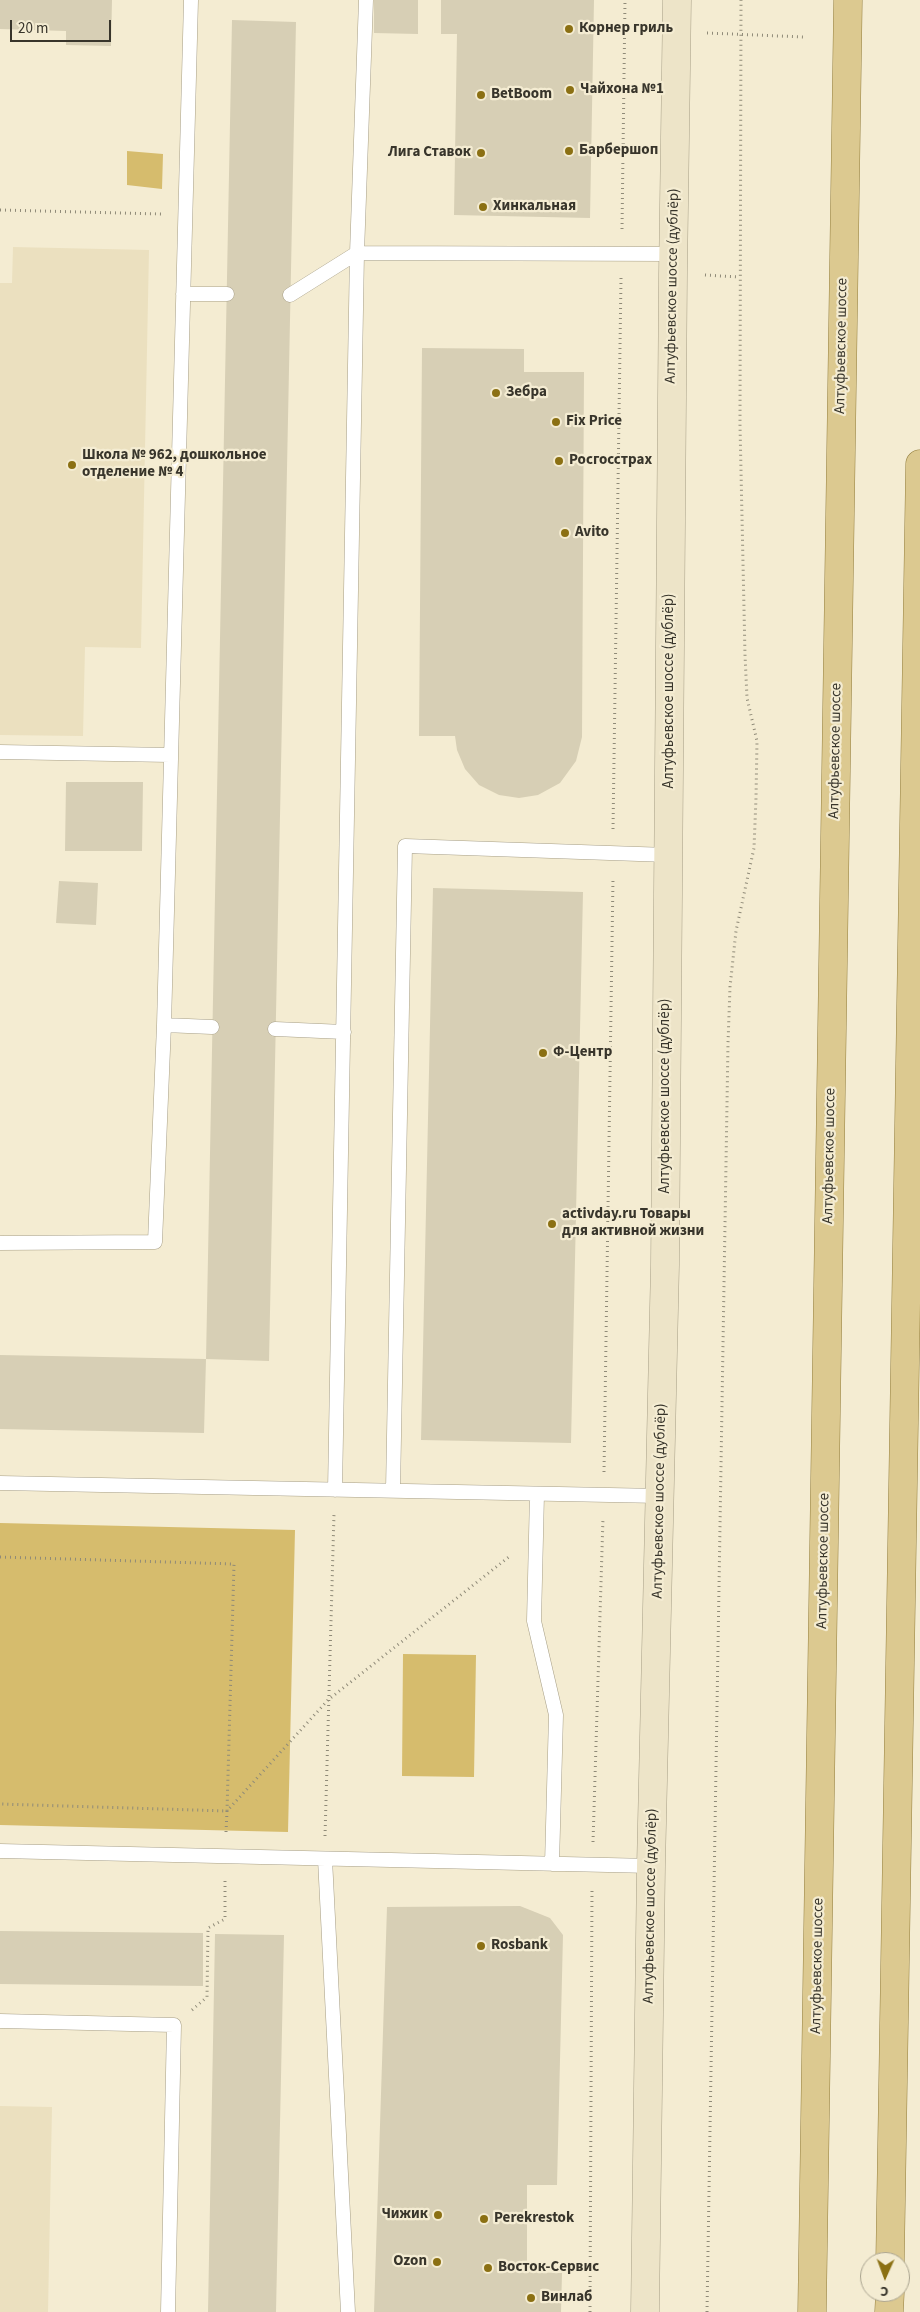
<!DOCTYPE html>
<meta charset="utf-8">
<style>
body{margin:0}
#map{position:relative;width:920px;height:2312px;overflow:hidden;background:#f4ecd2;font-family:"Source Sans 3",sans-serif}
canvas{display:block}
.north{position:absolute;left:860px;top:2252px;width:50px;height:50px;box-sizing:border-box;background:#f4ecd2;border:1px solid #a9a38f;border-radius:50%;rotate:182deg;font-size:14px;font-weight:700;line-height:20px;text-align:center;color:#38352b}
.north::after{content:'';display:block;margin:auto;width:18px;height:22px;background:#8b7013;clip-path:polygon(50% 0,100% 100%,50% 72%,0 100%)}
.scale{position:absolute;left:10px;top:20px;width:101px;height:22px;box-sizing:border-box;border:2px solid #38352b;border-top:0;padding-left:6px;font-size:15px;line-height:18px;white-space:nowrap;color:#38352b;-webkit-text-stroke:4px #f4ecd2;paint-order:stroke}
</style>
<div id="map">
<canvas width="920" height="2312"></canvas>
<div class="north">С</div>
<div class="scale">20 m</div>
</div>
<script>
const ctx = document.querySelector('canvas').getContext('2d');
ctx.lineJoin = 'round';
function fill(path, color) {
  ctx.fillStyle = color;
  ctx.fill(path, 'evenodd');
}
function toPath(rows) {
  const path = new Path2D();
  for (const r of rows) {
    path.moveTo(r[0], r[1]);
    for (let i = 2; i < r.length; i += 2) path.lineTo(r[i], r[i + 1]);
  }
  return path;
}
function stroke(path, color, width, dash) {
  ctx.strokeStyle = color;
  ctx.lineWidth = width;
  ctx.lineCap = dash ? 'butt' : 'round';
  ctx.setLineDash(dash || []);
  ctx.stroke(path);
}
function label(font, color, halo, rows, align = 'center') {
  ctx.font = font + ' "Source Sans 3",sans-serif';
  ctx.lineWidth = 4.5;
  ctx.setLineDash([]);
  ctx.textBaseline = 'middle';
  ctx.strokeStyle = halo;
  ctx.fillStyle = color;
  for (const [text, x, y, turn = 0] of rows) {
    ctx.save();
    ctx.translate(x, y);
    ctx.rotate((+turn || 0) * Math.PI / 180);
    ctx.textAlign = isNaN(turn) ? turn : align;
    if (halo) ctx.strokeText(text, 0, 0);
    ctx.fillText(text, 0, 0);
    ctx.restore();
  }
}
const built = toPath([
 [13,247,149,250,141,648,85,647,83,736,0,735,0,283,12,283],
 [0,2106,52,2107,48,2312,0,2312]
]);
const green = toPath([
 [127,151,163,154,162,189,127,185],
 [0,1523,295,1530,288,1832,0,1825],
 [403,1654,476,1655,474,1777,402,1776]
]);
const building = toPath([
 [0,0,112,0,111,46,66,45,66,31,0,29],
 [374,0,418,0,418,34,374,33],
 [441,0,594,0,590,218,454,215,457,34,441,34],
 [232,20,296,22,269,1361,206,1359],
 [422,348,524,349,524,372,584,372,582,737,576,761,560,783,538,795,519,798,499,795,479,785,465,769,457,750,455,736,419,736],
 [66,782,143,782,142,851,65,851],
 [59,881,98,883,96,925,56,923],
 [433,888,583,892,571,1443,421,1440],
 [0,1355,206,1359,204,1433,0,1429],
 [520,1906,550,1918,563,1935,557,2185,527,2185,527,2272,562,2273,561,2312,374,2312,387,1907],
 [0,1931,203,1933,203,1986,0,1984],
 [215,1934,284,1935,276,2312,208,2312]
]);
const path = toPath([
 [707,33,804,37],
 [0,210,161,214],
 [622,229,625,0],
 [705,275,739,277],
 [613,829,621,278],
 [604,1472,613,878],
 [0,1557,234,1564,227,1811,0,1804],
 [226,1832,227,1811,328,1700,510,1556],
 [325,1836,334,1514],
 [593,1842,603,1518],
 [192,2010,207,1997,208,1928,225,1919,225,1881],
 [590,2312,592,1888],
 [707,2312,728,1043,730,987,736,931,754,848,756,798,757,741,747,698,745,655,740,425,741,0]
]);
const service = toPath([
 [183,294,227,294],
 [290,295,357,253,673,254],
 [0,752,170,755],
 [164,1025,212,1027],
 [275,1029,344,1032],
 [0,1243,155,1242,164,1025,191,0],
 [0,1483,660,1496],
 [335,1490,357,253,366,0],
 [393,1490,405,846,668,855],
 [537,1494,534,1621,556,1715,552,1864],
 [0,1851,651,1866],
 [325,1859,348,2312],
 [0,2021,174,2025,168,2312]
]);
const secondary = toPath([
 [645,2312,651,1866,665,1265,673,274,677,0]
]);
const primary = toPath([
 [890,2262,920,464],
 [812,2312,848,0],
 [889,2312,890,2292]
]);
const markers = [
 [569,29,5,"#8b7013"],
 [570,90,5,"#8b7013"],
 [481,95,5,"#8b7013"],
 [569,151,5,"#8b7013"],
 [481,153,5,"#8b7013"],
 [483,207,5,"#8b7013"],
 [496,393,5,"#8b7013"],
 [556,422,5,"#8b7013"],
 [559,461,5,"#8b7013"],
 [72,465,5,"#8b7013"],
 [565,533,5,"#8b7013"],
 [543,1053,5,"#8b7013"],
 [552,1224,5,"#8b7013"],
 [481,1946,5,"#8b7013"],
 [438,2215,5,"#8b7013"],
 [484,2219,5,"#8b7013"],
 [437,2262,5,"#8b7013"],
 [488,2268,5,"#8b7013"],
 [531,2298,5,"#8b7013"]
];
const poiNames = [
 ["Корнер гриль",579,29],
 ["Чайхона №1",580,90],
 ["BetBoom",491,95],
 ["Барбершоп",579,151],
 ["Лига Ставок",471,153,"right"],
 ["Хинкальная",493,207],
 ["Зебра",506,393],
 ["Fix Price",566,422],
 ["Школа № 962, дошкольное",82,456],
 ["отделение № 4",82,473],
 ["Росгосстрах",569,461],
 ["Avito",575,533],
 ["Ф-Центр",553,1053],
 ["activday.ru Товары",562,1215],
 ["для активной жизни",562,1232],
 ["Rosbank",491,1946],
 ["Чижик",428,2215,"right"],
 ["Perekrestok",494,2219],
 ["Ozon",427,2262,"right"],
 ["Восток-Сервис",498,2268],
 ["Винлаб",541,2298]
];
const streetNames = [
 ["Алтуфьевское шоссе (дублёр)",673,286,-89],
 ["Алтуфьевское шоссе",842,346,-89],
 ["Алтуфьевское шоссе (дублёр)",670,691,-90],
 ["Алтуфьевское шоссе",836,751,-89],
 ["Алтуфьевское шоссе (дублёр)",666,1096,-90],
 ["Алтуфьевское шоссе",830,1156,-89],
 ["Алтуфьевское шоссе (дублёр)",660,1501,-89],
 ["Алтуфьевское шоссе",824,1561,-89],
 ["Алтуфьевское шоссе (дублёр)",651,1906,-89],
 ["Алтуфьевское шоссе",818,1966,-89]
];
fill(built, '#ebe0bf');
fill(green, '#d6bc6d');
fill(building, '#d7cfb5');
stroke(service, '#a79f87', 15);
stroke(secondary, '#a79f87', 29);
stroke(primary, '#937e3d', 29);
stroke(path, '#8f8a78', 3, [1, 4]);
stroke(service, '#fff', 14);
stroke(secondary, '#ede4c8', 28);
stroke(primary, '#dcc990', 28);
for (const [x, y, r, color] of markers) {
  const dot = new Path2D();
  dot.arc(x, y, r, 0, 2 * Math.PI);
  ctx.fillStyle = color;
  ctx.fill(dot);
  stroke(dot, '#f4ecd2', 2);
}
label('bold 15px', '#38352b', '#f4ecd2', poiNames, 'left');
label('15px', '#38352b', '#f4ecd2', streetNames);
</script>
